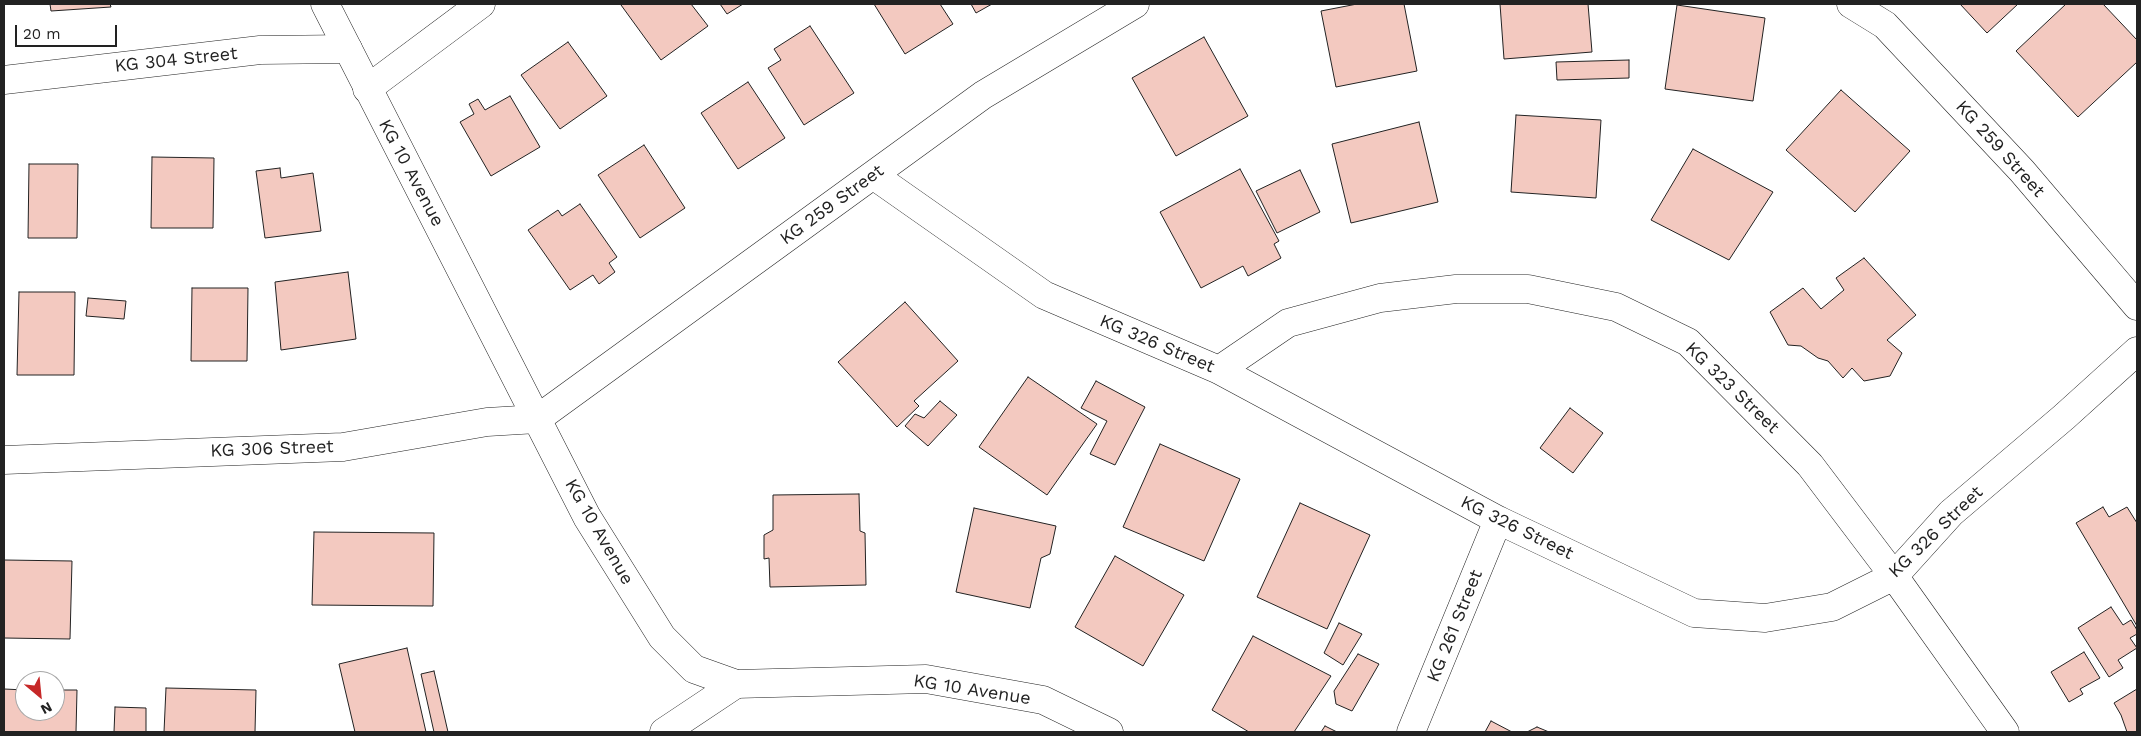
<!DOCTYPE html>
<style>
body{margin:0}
#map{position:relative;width:2141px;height:736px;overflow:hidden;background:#fff;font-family:"Work Sans",sans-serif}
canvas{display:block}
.frame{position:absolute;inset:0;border:5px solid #222;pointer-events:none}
.north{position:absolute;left:15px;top:671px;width:50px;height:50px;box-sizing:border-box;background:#fff;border:1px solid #a7a7a7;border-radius:50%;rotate:152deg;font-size:14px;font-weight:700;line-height:20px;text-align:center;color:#222}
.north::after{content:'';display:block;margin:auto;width:18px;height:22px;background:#c62828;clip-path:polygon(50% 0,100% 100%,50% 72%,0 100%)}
.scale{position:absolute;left:15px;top:25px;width:102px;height:22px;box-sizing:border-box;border:2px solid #222;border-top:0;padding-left:6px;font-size:15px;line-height:18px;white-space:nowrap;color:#222;-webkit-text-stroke:4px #fff;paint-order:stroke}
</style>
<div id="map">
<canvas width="2141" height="736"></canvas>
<div class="frame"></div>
<div class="north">N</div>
<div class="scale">20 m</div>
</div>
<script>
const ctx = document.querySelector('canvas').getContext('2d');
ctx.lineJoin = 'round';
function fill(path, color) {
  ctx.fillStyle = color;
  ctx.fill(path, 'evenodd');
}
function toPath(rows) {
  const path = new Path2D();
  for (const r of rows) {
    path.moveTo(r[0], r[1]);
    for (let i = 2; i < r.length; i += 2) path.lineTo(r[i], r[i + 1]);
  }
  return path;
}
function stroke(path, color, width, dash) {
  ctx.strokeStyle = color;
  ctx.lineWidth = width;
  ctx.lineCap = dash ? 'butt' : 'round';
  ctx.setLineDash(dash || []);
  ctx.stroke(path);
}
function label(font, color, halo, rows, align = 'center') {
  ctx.font = font + ' "Work Sans",sans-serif';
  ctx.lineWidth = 4;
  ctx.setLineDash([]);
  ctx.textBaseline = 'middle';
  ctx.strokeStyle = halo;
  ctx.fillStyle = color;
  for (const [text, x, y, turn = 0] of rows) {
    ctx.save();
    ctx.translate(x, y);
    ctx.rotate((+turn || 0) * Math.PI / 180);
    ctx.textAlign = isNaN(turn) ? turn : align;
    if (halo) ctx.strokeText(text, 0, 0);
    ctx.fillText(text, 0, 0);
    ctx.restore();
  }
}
const building = toPath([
 [50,4,110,4,111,7,51,11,50,4],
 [623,4,691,4,708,26,661,60,621,5,623,4],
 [720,4,743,4,727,14,720,4],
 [874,4,940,4,953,24,905,54,874,4],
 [971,4,992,4,976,13,971,4],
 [1357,4,1404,4,1417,71,1336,87,1321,11,1357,4],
 [1500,4,1588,4,1592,52,1504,59,1500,4],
 [1960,4,2018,4,1987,33,1960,4],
 [2066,4,2103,4,2137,40,2137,62,2078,117,2016,51,2066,4],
 [1677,5,1765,18,1753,101,1665,89,1677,5],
 [810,26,854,93,804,125,768,68,781,60,774,49,810,26],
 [1204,37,1248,116,1176,156,1132,78,1204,37],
 [568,42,607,96,560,129,521,75,568,42],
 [1629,60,1629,78,1557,80,1556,62,1629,60],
 [748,82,785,138,738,169,701,113,748,82],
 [1841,90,1910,151,1855,212,1786,150,1841,90],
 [510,96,540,147,491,176,460,122,474,114,469,104,478,99,485,110,510,96],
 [1516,115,1601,120,1596,198,1511,192,1516,115],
 [1419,122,1438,202,1351,223,1332,144,1419,122],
 [644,145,685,208,640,238,598,175,644,145],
 [1693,149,1773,192,1729,260,1651,220,1693,149],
 [152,157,214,158,213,228,151,228,152,157],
 [29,164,78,164,77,238,28,238,29,164],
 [280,168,281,178,313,173,321,231,265,238,256,171,280,168],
 [1240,169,1279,241,1274,244,1281,258,1248,276,1243,266,1201,288,1160,212,1240,169],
 [1300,170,1320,212,1277,233,1256,191,1300,170],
 [580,204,617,257,609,263,615,272,599,284,593,275,570,290,528,230,558,210,562,216,580,204],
 [1864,258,1916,315,1887,340,1902,353,1890,376,1864,381,1852,368,1843,378,1828,361,1818,358,1801,346,1788,345,1770,312,1803,288,1821,309,1844,290,1836,278,1864,258],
 [348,272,356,339,281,350,275,282,348,272],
 [192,288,248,288,247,361,191,361,192,288],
 [19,292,75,292,74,375,17,375,19,292],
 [88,298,126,301,124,319,86,316,88,298],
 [905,302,958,361,914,401,919,406,897,427,838,362,905,302],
 [1028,377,1097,424,1047,495,979,447,1028,377],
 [1096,381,1145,407,1115,465,1090,454,1107,421,1081,408,1096,381],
 [940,401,957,415,928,446,905,426,915,414,924,418,940,401],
 [1570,408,1603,433,1573,473,1540,448,1570,408],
 [1160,444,1240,479,1204,561,1123,527,1160,444],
 [859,494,860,531,865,533,866,585,770,587,769,558,764,559,764,535,773,530,773,495,859,494],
 [1300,503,1370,535,1327,629,1257,597,1300,503],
 [2103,507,2109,517,2127,507,2137,523,2137,626,2076,523,2103,507],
 [974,508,1056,526,1050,554,1041,558,1030,608,956,592,974,508],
 [314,532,434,533,433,606,312,605,314,532],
 [1115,556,1184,595,1143,666,1075,627,1115,556],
 [4,560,72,561,70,639,4,638,4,560],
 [2111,607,2123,625,2131,620,2137,630,2137,634,2130,638,2137,648,2118,660,2123,668,2109,677,2078,628,2111,607],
 [1339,623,1362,634,1343,665,1324,653,1339,623],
 [1253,636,1331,676,1294,732,1249,732,1212,710,1253,636],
 [407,648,426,732,355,732,339,664,407,648],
 [2084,652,2100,678,2080,689,2083,694,2069,702,2051,672,2084,652],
 [1358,654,1379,664,1352,711,1336,704,1334,691,1358,654],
 [434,671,448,732,434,732,421,674,434,671],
 [166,688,256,690,255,732,164,732,166,688],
 [4,689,25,690,25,711,55,711,55,690,77,690,76,732,4,732,4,689],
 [2137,689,2137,732,2127,732,2121,715,2114,703,2137,689],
 [115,707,146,708,146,732,114,732,115,707],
 [1491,721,1512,732,1485,732,1491,721],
 [1325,726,1337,732,1321,732,1325,726],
 [1537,727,1549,732,1527,732,1537,727]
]);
const street = toPath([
 [1851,4,1885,25,2022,171,2137,306],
 [4,80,260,50,348,49],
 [367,89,481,4],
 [873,175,1044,295,1219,370,1498,520,1694,613,1765,618,1832,607,1894,576,1951,513,2064,417,2137,351],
 [1219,370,1288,323,1380,298,1456,289,1528,289,1616,307,1688,342,1810,465,1894,576,2005,732],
 [4,460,343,447,487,422,537,419,983,95,1135,4],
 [664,732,736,684],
 [1411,732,1498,520]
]);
const secondary = toPath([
 [325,4,587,517,662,637,694,669,736,684,926,679,1043,700,1109,732]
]);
const streetNames = [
 ["KG 304 Street",176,60,-6],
 ["KG 259 Street",2000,149,48],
 ["KG 10 Avenue",411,173,62],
 ["KG 259 Street",832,205,-36],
 ["KG 326 Street",1157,344,23],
 ["KG 323 Street",1732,388,44],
 ["KG 306 Street",272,449,-2],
 ["KG 326 Street",1517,528,26],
 ["KG 10 Avenue",599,532,60],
 ["KG 326 Street",1936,532,-44],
 ["KG 261 Street",1455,626,-68],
 ["KG 10 Avenue",972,690,9]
];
fill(building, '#f3c9c0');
stroke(building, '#222', 1);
stroke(street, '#222', 29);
stroke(secondary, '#222', 29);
stroke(street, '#fff', 28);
stroke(secondary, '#fff', 28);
label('18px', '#222', '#fff', streetNames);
</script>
